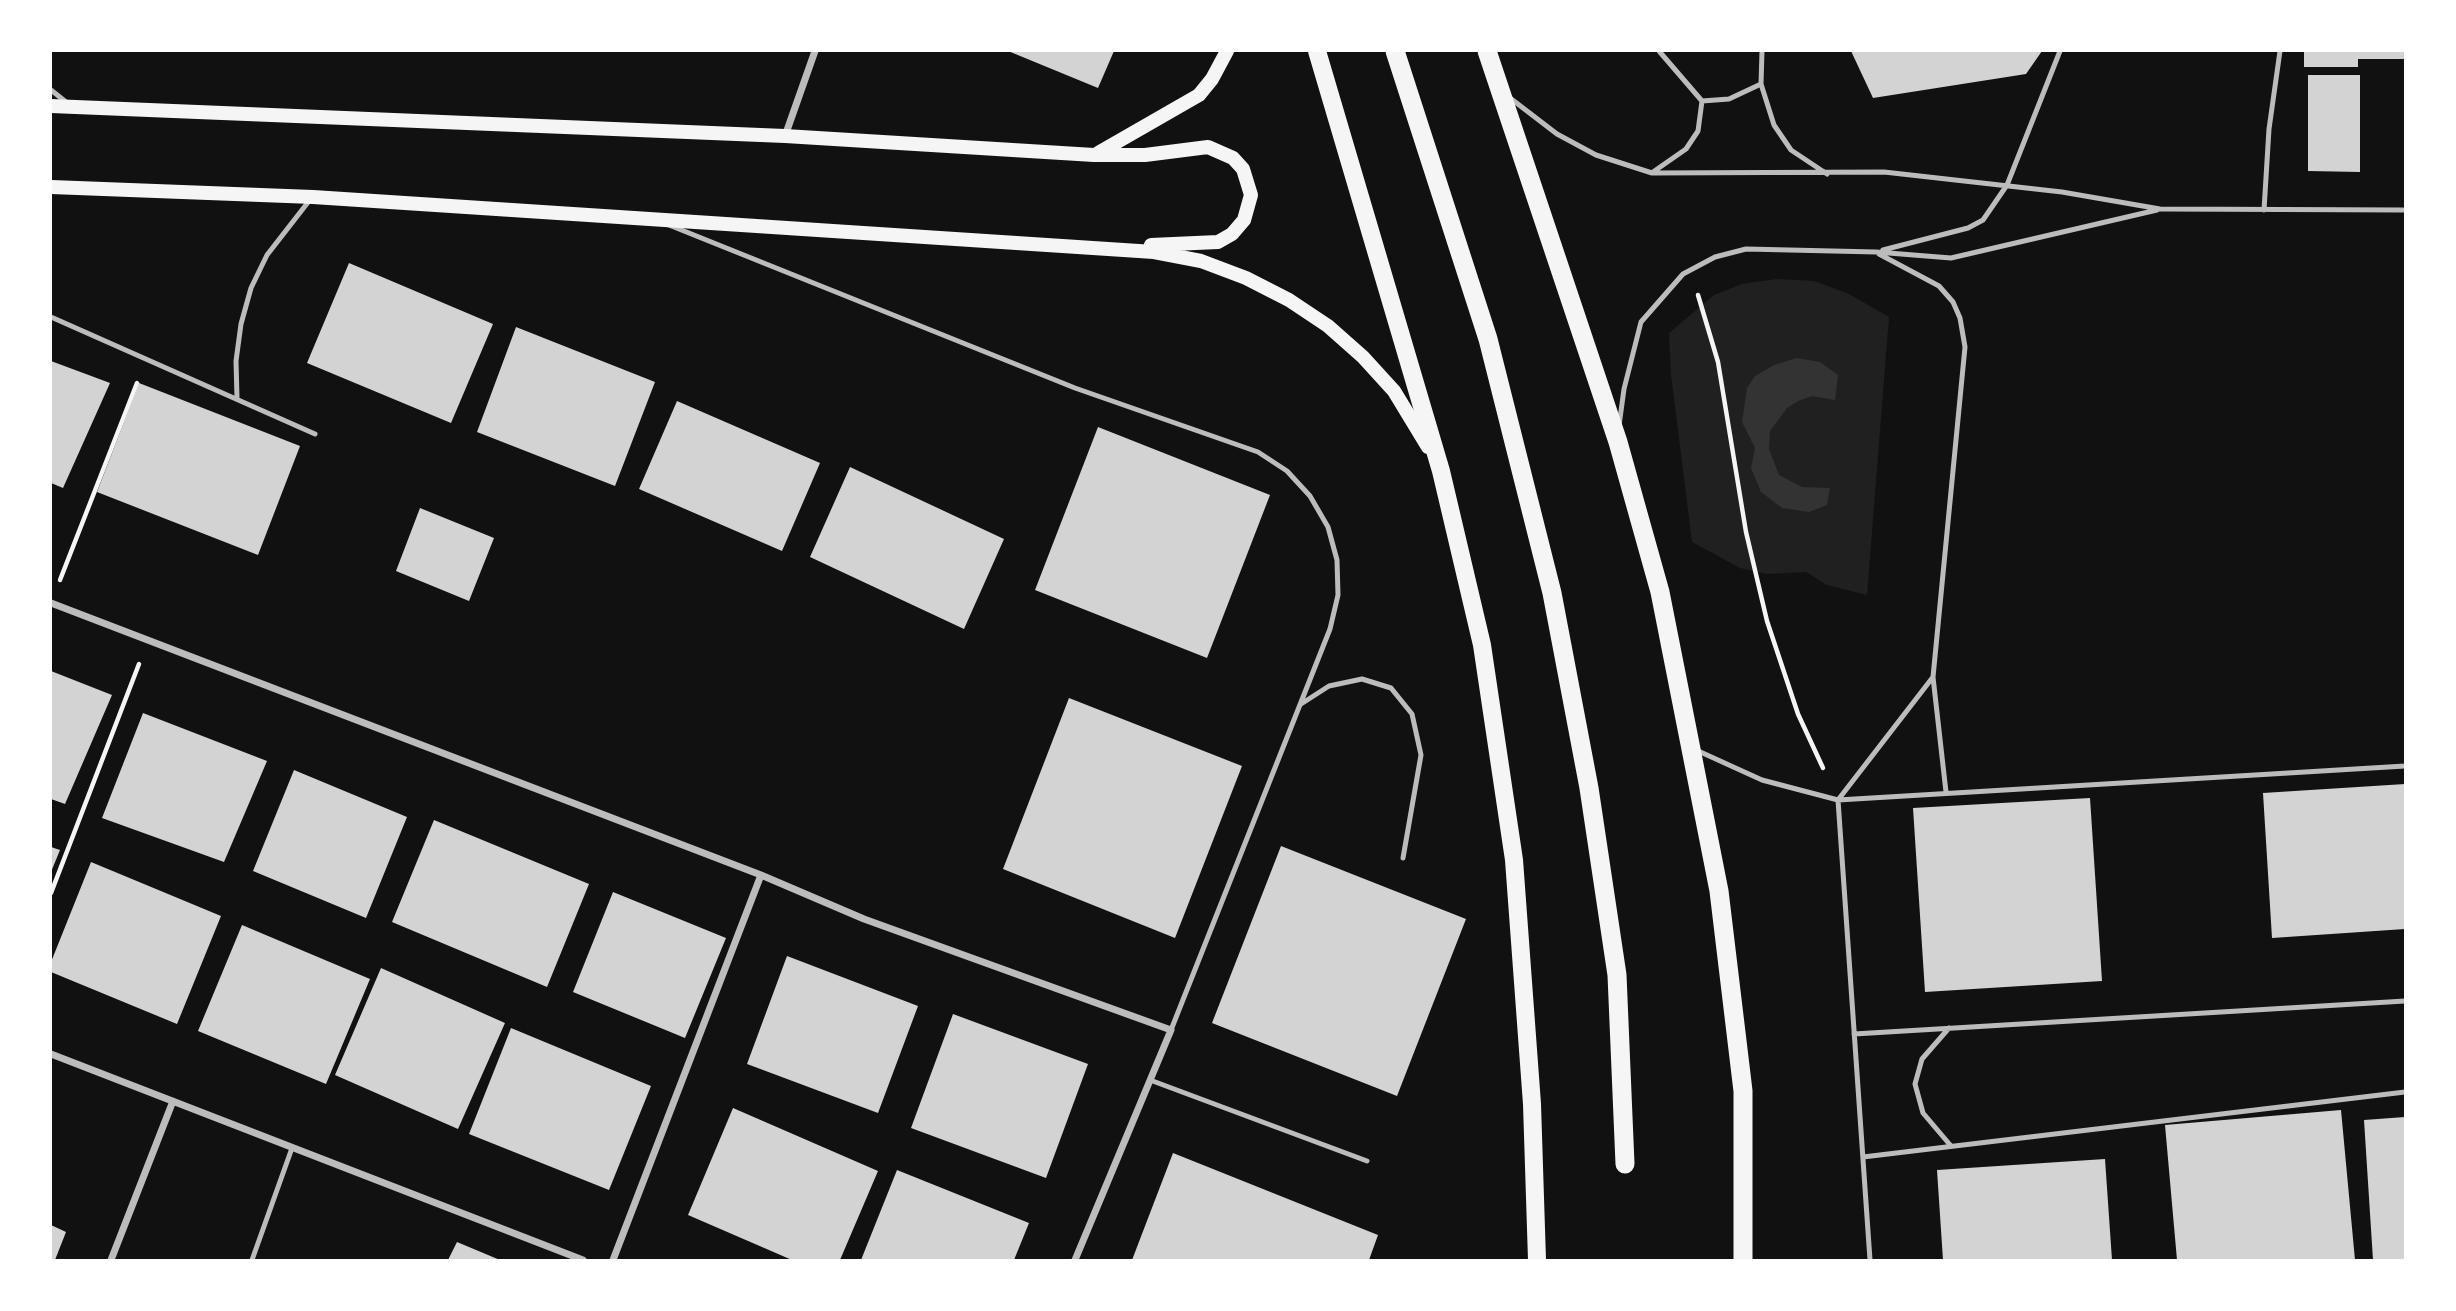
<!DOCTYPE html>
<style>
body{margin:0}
#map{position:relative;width:2456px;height:1311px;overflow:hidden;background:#111;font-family:"Roboto Serif",serif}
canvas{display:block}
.frame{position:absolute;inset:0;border:52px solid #fff;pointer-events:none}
</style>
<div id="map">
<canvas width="2456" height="1311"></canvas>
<div class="frame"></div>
</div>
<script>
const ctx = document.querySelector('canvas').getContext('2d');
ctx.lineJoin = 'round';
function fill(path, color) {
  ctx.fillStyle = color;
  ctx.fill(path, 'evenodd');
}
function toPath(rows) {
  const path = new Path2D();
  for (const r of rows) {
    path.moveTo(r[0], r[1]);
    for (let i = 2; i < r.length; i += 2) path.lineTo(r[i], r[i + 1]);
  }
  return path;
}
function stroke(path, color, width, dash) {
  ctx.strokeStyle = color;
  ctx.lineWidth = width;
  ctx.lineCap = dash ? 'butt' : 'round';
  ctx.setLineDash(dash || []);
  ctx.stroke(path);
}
const green = toPath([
 [1777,279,1814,281,1849,294,1889,317,1867,595,1827,585,1806,572,1767,574,1740,568,1692,542,1671,375,1669,333,1714,295,1742,284]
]);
const water = toPath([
 [1797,358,1820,362,1838,375,1835,400,1812,396,1798,401,1787,408,1770,431,1769,449,1779,475,1802,487,1830,488,1827,505,1809,512,1782,508,1761,492,1751,468,1755,448,1742,422,1747,388,1755,376,1774,365]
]);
const building = toPath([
 [1008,51,1114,51,1098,88],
 [1851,51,2042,51,2026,74,1873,98],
 [2304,51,2405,51,2405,59,2358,59,2358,67,2304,67],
 [2308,75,2360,75,2360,172,2308,171],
 [349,263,493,324,451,423,307,363],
 [516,327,655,382,615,486,477,432],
 [51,361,110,383,63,488,51,483],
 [139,383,300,446,258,555,97,492],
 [677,401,820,463,782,551,639,489],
 [1098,427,1270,495,1207,658,1035,590],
 [850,467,1004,539,964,629,810,557],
 [420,508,494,538,469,601,396,571],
 [51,671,112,695,65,804,51,799],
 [1069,698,1242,766,1175,938,1003,869],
 [143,713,267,761,224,862,102,818],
 [294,770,407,817,366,918,253,871],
 [2405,784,2405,929,2272,938,2263,793],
 [2090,798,2102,981,1925,992,1913,808],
 [434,820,589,884,547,987,392,922],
 [1281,846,1466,919,1397,1096,1212,1023],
 [51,847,60,850,51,872],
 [91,862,221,916,177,1024,51,972,51,962],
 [613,892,726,938,685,1038,573,992],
 [242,925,370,979,326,1084,198,1031],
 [787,956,918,1006,878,1113,747,1064],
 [381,968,505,1023,458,1129,335,1075],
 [953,1014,1088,1064,1046,1178,911,1128],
 [511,1028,651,1086,609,1190,469,1134],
 [733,1108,878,1171,840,1260,792,1260,688,1215],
 [2341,1110,2355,1260,2177,1260,2165,1125],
 [2405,1117,2405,1260,2373,1260,2364,1120],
 [1173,1153,1378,1235,1369,1260,1132,1260],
 [2105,1159,2112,1260,1943,1260,1937,1170],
 [897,1170,1029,1223,1014,1260,861,1260],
 [51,1225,66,1232,55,1260,51,1260],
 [457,1242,500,1260,448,1260]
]);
const path = toPath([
 [1698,295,1718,362,1746,532,1767,621,1798,714,1823,768],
 [60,580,137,383],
 [51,893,139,664]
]);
const service = toPath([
 [1762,51,1761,84,1774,125,1791,150,1827,174],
 [51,90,66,102],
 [1510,98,1557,134,1596,155,1652,173,1884,172,2062,192,2160,209,2405,210],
 [1702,101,1729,99,1761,84],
 [1653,172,1686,149,1698,131,1702,101,1659,51],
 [2264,210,2269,129,2280,51],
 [669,225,1075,388,1258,452,1287,471,1310,496,1328,527,1337,560,1338,595,1330,629,1171,1030],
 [1883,250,1968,228,1983,220,2007,185,2060,51],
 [1879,254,1939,286,1953,302,1960,318,1965,347,1933,677,1946,792],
 [51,317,315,434],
 [237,398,236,361,241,324,251,288,267,255,309,201],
 [1619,426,1624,389,1641,322,1683,274,1715,257,1746,249,1876,252,1951,258,2157,210],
 [1301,704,1329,686,1362,679,1391,688,1412,714,1421,755,1403,858],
 [1696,750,1762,780,1838,800,2405,766],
 [1949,1028,1922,1059,1915,1084,1923,1113,1951,1146],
 [1854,1034,2405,1001],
 [1150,1080,1367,1161],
 [1863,1157,2405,1092],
 [252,1260,292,1148],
 [1870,1260,1838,800,1933,677]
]);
const minor = toPath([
 [785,136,815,51],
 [51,603,761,875,864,919,1171,1030,1075,1260],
 [51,1054,583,1260],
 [111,1260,173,1101],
 [613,1260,761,875]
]);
const secondary = toPath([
 [51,106,785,136,1094,155,1145,155,1208,147,1233,158,1243,169,1251,195,1244,220,1232,234,1218,242,1151,245],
 [1098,153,1199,95,1212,79,1227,51],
 [51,187,313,197,1154,252,1201,261,1246,278,1289,300,1328,326,1363,357,1394,391,1428,447]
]);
const primary = toPath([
 [1317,51,1441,471,1482,645,1514,860,1532,1104,1537,1260]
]);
const trunk = toPath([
 [1395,51,1488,339,1552,593,1589,788,1617,975,1625,1164],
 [1487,51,1618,442,1660,592,1719,891,1743,1091,1743,1260]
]);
fill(green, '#202020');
fill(water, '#333');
fill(building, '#d3d3d3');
stroke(path, '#f5f5f5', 4.5);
stroke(service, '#bcbcbc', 5);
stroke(minor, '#bcbcbc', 7);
stroke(secondary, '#f5f5f5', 14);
stroke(primary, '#f5f5f5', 18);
stroke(trunk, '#f5f5f5', 19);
</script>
